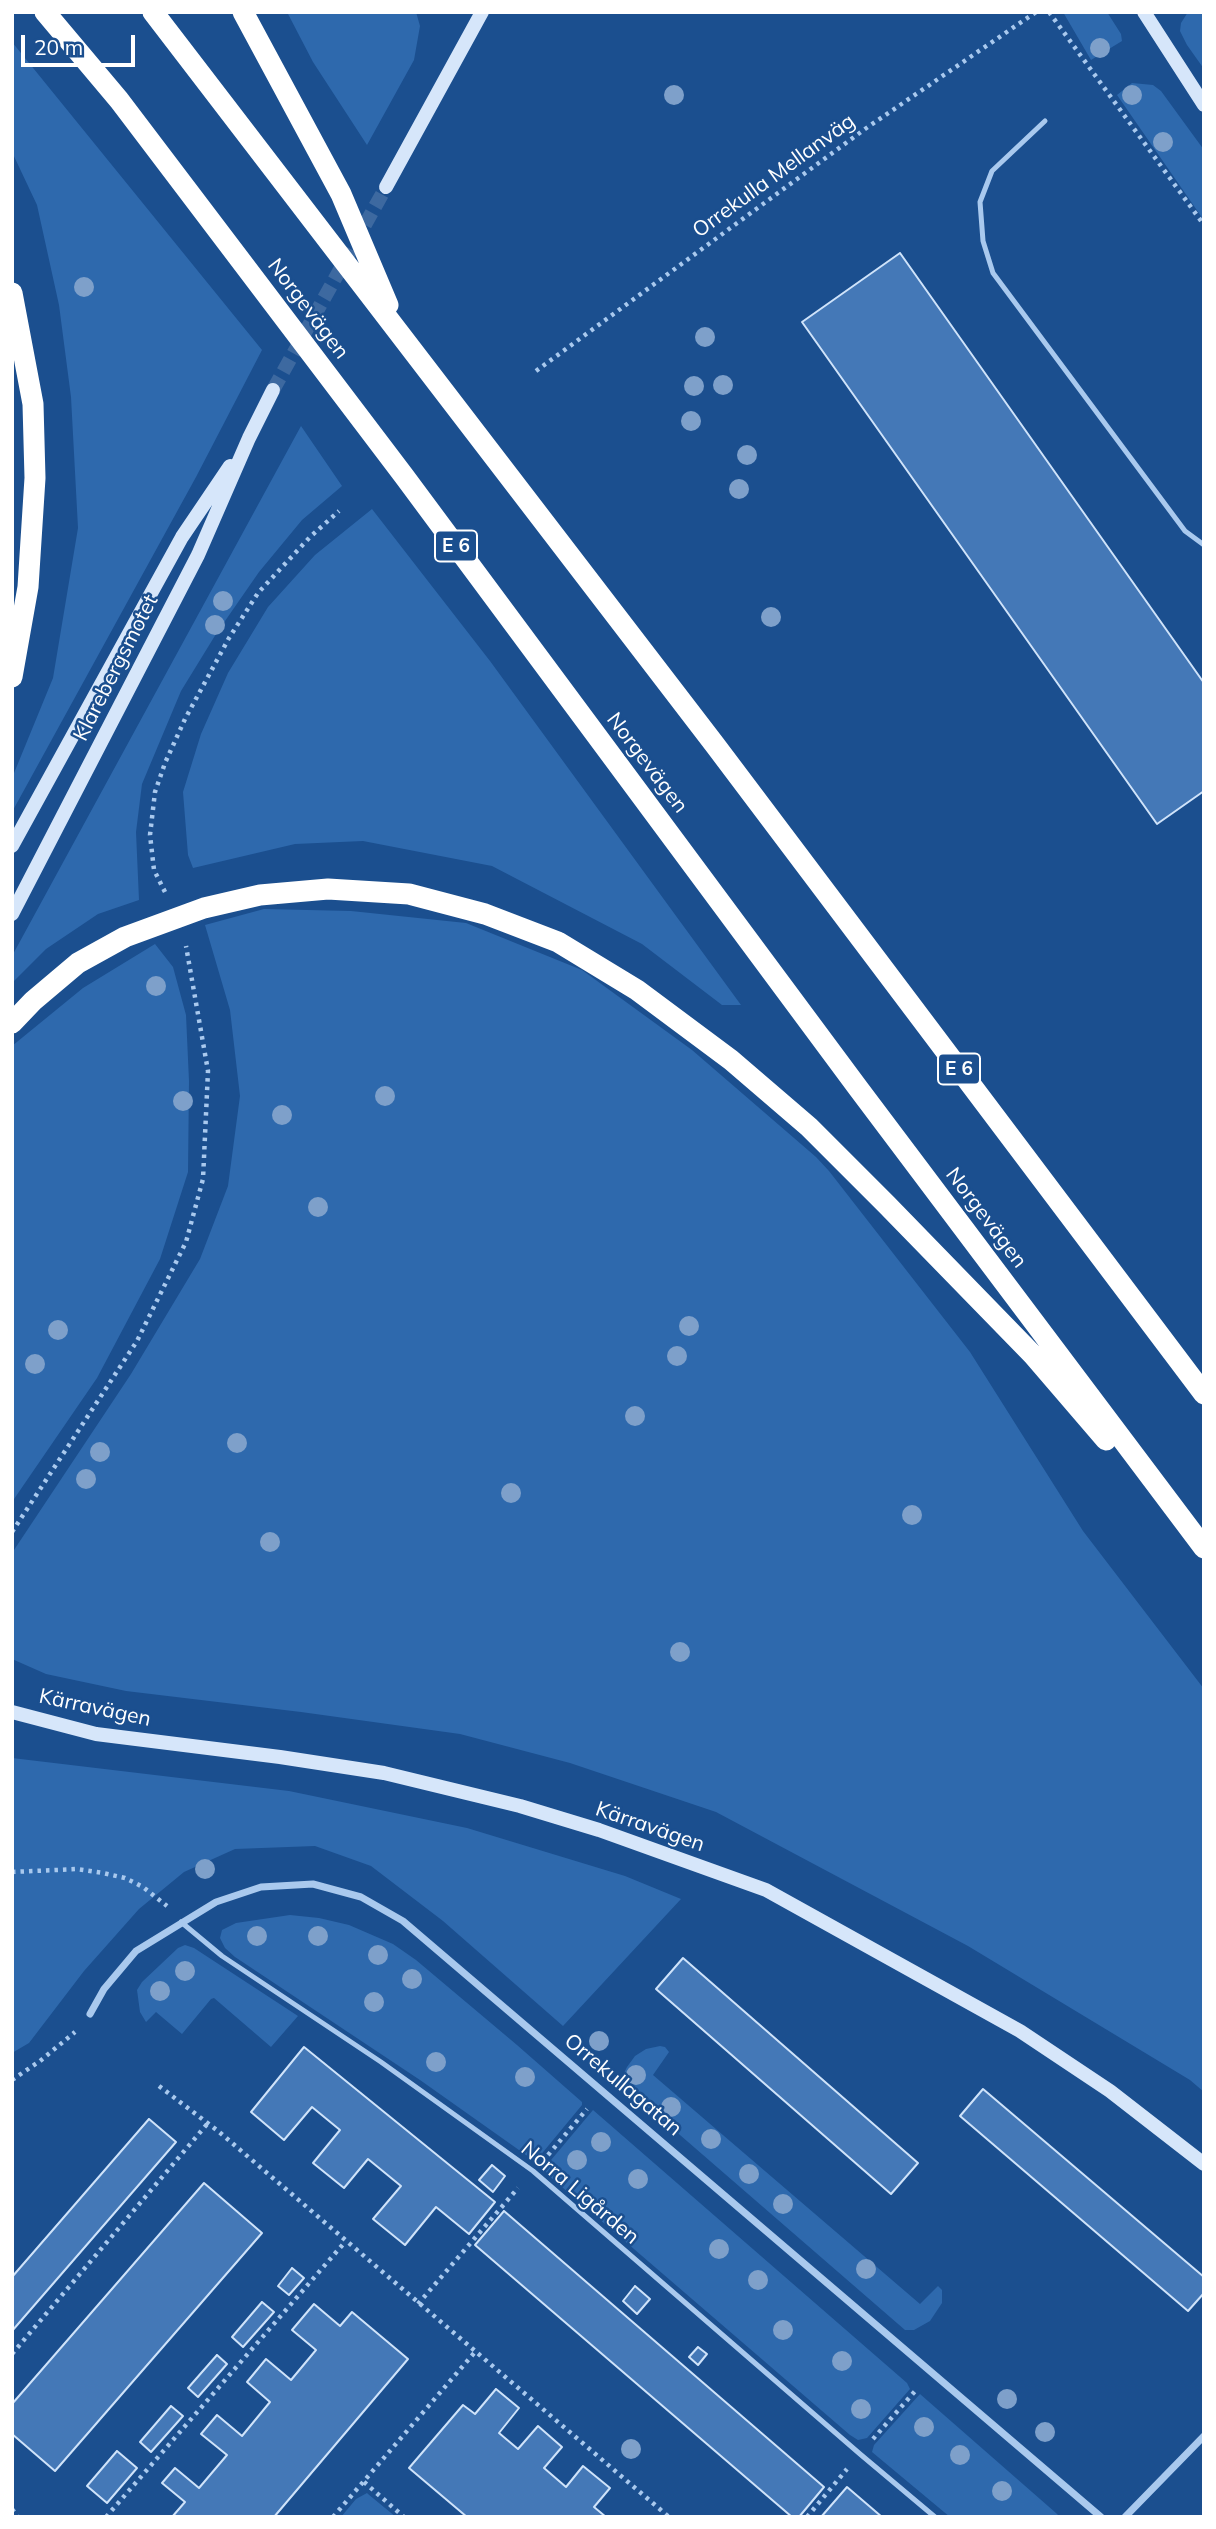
<!DOCTYPE html>
<meta charset="utf-8">
<style>
body{margin:0}
#map{position:relative;width:1216px;height:2529px;overflow:hidden;background:#1b4f8f;font-family:Mulish,sans-serif}
canvas{display:block}
.frame{position:absolute;inset:0;border:14px solid #fff;pointer-events:none}
.scale{position:absolute;left:21px;top:35px;width:114px;height:32px;box-sizing:border-box;border:4px solid #fff;border-top:0;padding-left:9px;font-size:21px;line-height:24px;white-space:nowrap;color:#fff;-webkit-text-stroke:5px #1b4f8f;paint-order:stroke}
</style>
<div id="map">
<canvas width="1216" height="2529"></canvas>
<div class="frame"></div>
<div class="scale">20 m</div>
</div>
<script>
const ctx = document.querySelector('canvas').getContext('2d');
ctx.lineJoin = 'round';
function fill(path, color) {
  ctx.fillStyle = color;
  ctx.fill(path, 'evenodd');
}
function toPath(rows) {
  const path = new Path2D();
  for (const r of rows) {
    path.moveTo(r[0], r[1]);
    for (let i = 2; i < r.length; i += 2) path.lineTo(r[i], r[i + 1]);
  }
  return path;
}
function stroke(path, color, width, dash) {
  ctx.strokeStyle = color;
  ctx.lineWidth = width;
  ctx.lineCap = dash ? 'butt' : 'round';
  ctx.setLineDash(dash || []);
  ctx.stroke(path);
}
function label(font, color, halo, rows, align = 'center') {
  ctx.font = font + ' Mulish,sans-serif';
  ctx.lineWidth = 5;
  ctx.setLineDash([]);
  ctx.textBaseline = 'middle';
  ctx.strokeStyle = halo;
  ctx.fillStyle = color;
  for (const [text, x, y, turn = 0] of rows) {
    ctx.save();
    ctx.translate(x, y);
    ctx.rotate((+turn || 0) * Math.PI / 180);
    ctx.textAlign = isNaN(turn) ? turn : align;
    if (halo) ctx.strokeText(text, 0, 0);
    ctx.fillText(text, 0, 0);
    ctx.restore();
  }
}
const green = toPath([
 [287,12,416,12,420,26,414,60,367,145,313,62],
 [1063,12,1107,12,1121,34,1122,41,1091,60],
 [1188,12,1204,12,1204,69,1187,45,1180,31,1181,23],
 [12,42,262,350,196,477,12,812,12,778,53,678,78,528,71,397,59,305,37,205,12,152],
 [1132,83,1153,85,1161,91,1204,150,1203,219,1117,95],
 [301,426,342,486,302,520,259,572,216,634,181,691,142,784,136,832,139,900,98,914,46,949,12,983,12,956],
 [372,509,490,661,741,1005,722,1005,642,944,492,866,363,841,295,844,193,868,188,855,183,792,201,734,228,673,268,607,315,555],
 [264,909,351,911,466,923,582,970,692,1050,816,1157,829,1171,970,1352,1083,1531,1204,1689,1204,2092,1190,2080,968,1946,716,1812,570,1763,460,1734,301,1712,126,1691,46,1674,12,1659,12,1553,131,1374,200,1259,228,1186,240,1096,230,1010,205,925],
 [155,944,173,967,186,1015,189,1081,188,1172,160,1259,97,1378,12,1502,12,1046,83,988],
 [12,1758,289,1791,467,1828,625,1876,681,1899,563,2026,443,1921,371,1866,315,1846,235,1849,184,1872,139,1909,84,1971,29,2043,12,2053],
 [290,1915,319,1918,349,1925,393,1944,416,1960,517,2045,582,2102,582,2105,539,2157,534,2159,526,2155,420,2080,235,1957,225,1948,220,1938,222,1930,236,1923],
 [185,1945,194,1948,298,2016,271,2047,214,1998,211,1999,182,2034,156,2012,146,2022,140,2012,137,1990,142,1982,178,1948],
 [660,2046,665,2047,669,2052,653,2075,920,2304,938,2286,942,2290,942,2303,930,2321,914,2330,905,2330,635,2096,625,2083,624,2073,627,2067,635,2056,646,2049],
 [593,2110,907,2383,910,2389,867,2438,858,2440,850,2435,548,2175,545,2170,546,2166],
 [920,2394,1056,2513,1060,2517,950,2517,872,2452,874,2445],
 [367,2493,368,2494,396,2517,341,2517,356,2499]
]);
const building = toPath([
 [900,253,1204,683,1204,791,1157,824,802,322,900,253],
 [683,1958,918,2163,891,2194,656,1989,683,1958],
 [304,2047,495,2202,469,2234,436,2207,405,2245,373,2219,401,2186,368,2159,344,2188,313,2163,340,2130,312,2107,284,2140,251,2112,304,2047],
 [983,2089,1204,2277,1204,2293,1188,2311,960,2116,983,2089],
 [149,2119,176,2142,12,2331,12,2277,149,2119],
 [492,2165,505,2176,493,2192,479,2180,492,2165],
 [204,2183,262,2233,55,2471,12,2434,12,2404,204,2183],
 [504,2211,824,2487,799,2517,792,2517,475,2245,504,2211],
 [292,2268,304,2278,289,2295,278,2286,292,2268],
 [635,2286,650,2299,637,2314,623,2301,635,2286],
 [262,2302,274,2312,243,2347,232,2337,262,2302],
 [314,2304,340,2326,352,2312,408,2359,274,2517,172,2517,185,2502,162,2483,175,2468,199,2488,227,2455,201,2434,217,2415,242,2436,270,2402,247,2382,266,2359,291,2380,316,2350,292,2330,314,2304],
 [698,2347,707,2354,698,2365,689,2357,698,2347],
 [217,2355,227,2364,198,2397,188,2388,217,2355],
 [496,2389,519,2408,499,2433,518,2449,538,2426,562,2447,544,2468,566,2487,583,2466,610,2488,594,2507,606,2517,467,2517,409,2468,463,2405,475,2414,496,2389],
 [171,2406,183,2416,151,2452,140,2442,171,2406],
 [117,2451,137,2468,107,2503,87,2486,117,2451],
 [847,2487,882,2517,821,2517,847,2487]
]);
const secondaryTunnel = toPath([
 [273,390,386,187]
]);
const path = toPath([
 [1049,12,1204,225],
 [536,371,865,129,1036,12],
 [165,892,154,870,150,835,155,792,165,763,185,719,229,638,258,593,310,537,339,511],
 [12,1532,137,1341,186,1242,203,1179,208,1071,186,946],
 [12,1872,77,1869,103,1873,125,1878,143,1887,167,1906],
 [12,2080,40,2061,75,2032],
 [159,2086,218,2131,669,2517],
 [548,2155,587,2109],
 [418,2304,518,2188],
 [12,2354,208,2123],
 [873,2439,916,2390],
 [364,2482,404,2517],
 [12,2509,18,2517],
 [106,2517,345,2242],
 [333,2517,475,2352],
 [807,2517,847,2469]
]);
const lane = toPath([
 [1045,121,992,171,980,202,983,241,993,273,1185,531,1204,545],
 [181,1922,222,1956,381,2062,533,2171,860,2454,935,2517]
]);
const street = toPath([
 [90,2014,104,1989,136,1951,216,1902,261,1887,313,1884,361,1897,403,1921,1101,2517],
 [1125,2517,1204,2436]
]);
const secondary = toPath([
 [1144,12,1204,105],
 [386,187,482,12],
 [12,846,182,537,230,466],
 [12,914,198,555,249,438,273,390],
 [12,1712,96,1734,280,1757,384,1773,520,1806,599,1830,766,1890,1020,2031,1110,2091,1204,2164]
]);
const highway = toPath([
 [45,12,119,100,404,476,858,1088,1204,1548],
 [153,12,715,745,1204,1394],
 [243,12,341,194,388,305],
 [12,293,33,404,35,478,28,587,12,677],
 [12,1023,33,1001,78,963,125,937,204,908,260,895,328,889,409,894,485,914,558,942,637,990,731,1060,809,1127,887,1205,1033,1355,1106,1440]
]);
const trees = [
 [1100,48],
 [674,95],
 [1132,95],
 [1163,142],
 [84,287],
 [705,337],
 [723,385],
 [694,386],
 [691,421],
 [747,455],
 [739,489],
 [223,601],
 [771,617],
 [215,625],
 [156,986],
 [385,1096],
 [183,1101],
 [282,1115],
 [318,1207],
 [689,1326],
 [58,1330],
 [677,1356],
 [35,1364],
 [635,1416],
 [237,1443],
 [100,1452],
 [86,1479],
 [511,1493],
 [912,1515],
 [270,1542],
 [680,1652],
 [205,1869],
 [257,1936],
 [318,1936],
 [378,1955],
 [185,1971],
 [412,1979],
 [160,1991],
 [374,2002],
 [599,2041],
 [436,2062],
 [636,2075],
 [525,2077],
 [671,2107],
 [711,2139],
 [601,2142],
 [577,2160],
 [749,2174],
 [638,2179],
 [783,2204],
 [719,2249],
 [866,2269],
 [758,2280],
 [783,2330],
 [842,2361],
 [1007,2399],
 [861,2409],
 [924,2427],
 [1045,2432],
 [631,2449],
 [960,2455],
 [1002,2491]
];
const shields = [
 [456,546,42],
 [959,1069,42]
];
const shieldNames = [
 ["E 6",456,546],
 ["E 6",959,1069]
];
const streetNames = [
 ["Orrekulla Mellanväg",774,176,-36],
 ["Norgevägen",308,309,53],
 ["Klarebergsmotet",116,668,-63],
 ["Norgevägen",647,763,53],
 ["Norgevägen",986,1218,53],
 ["Kärravägen",95,1708,12],
 ["Kärravägen",650,1827,19],
 ["Orrekullagatan",623,2085,40],
 ["Norra Ligården",580,2193,40]
];
fill(green, '#2e69ad');
fill(building, '#4478b7');
stroke(building, '#cfe3fa', 2);
stroke(secondaryTunnel, '#3d69a0', 14, [14, 7]);
stroke(path, '#a9c9ee', 4.5, [3.5, 5]);
stroke(lane, '#a9c9ee', 5);
stroke(street, '#a9c9ee', 7);
stroke(secondary, '#d6e6fa', 14);
stroke(highway, '#fff', 21);
ctx.fillStyle = '#7ea0ca';
for (const [x, y] of trees) {
  ctx.beginPath();
  ctx.arc(x, y, 10, 0, 2 * Math.PI);
  ctx.fill();
}
for (const [x, y, w] of shields) {
  const box = new Path2D();
  box.roundRect(x - w / 2, y - 15.5, w, 31, 5);
  ctx.fillStyle = '#1b4f8f';
  ctx.fill(box);
  stroke(box, '#fff', 2);
}
label('bold 19px', '#fff', null, shieldNames);
label('21px', '#fff', '#1b4f8f', streetNames);
</script>
